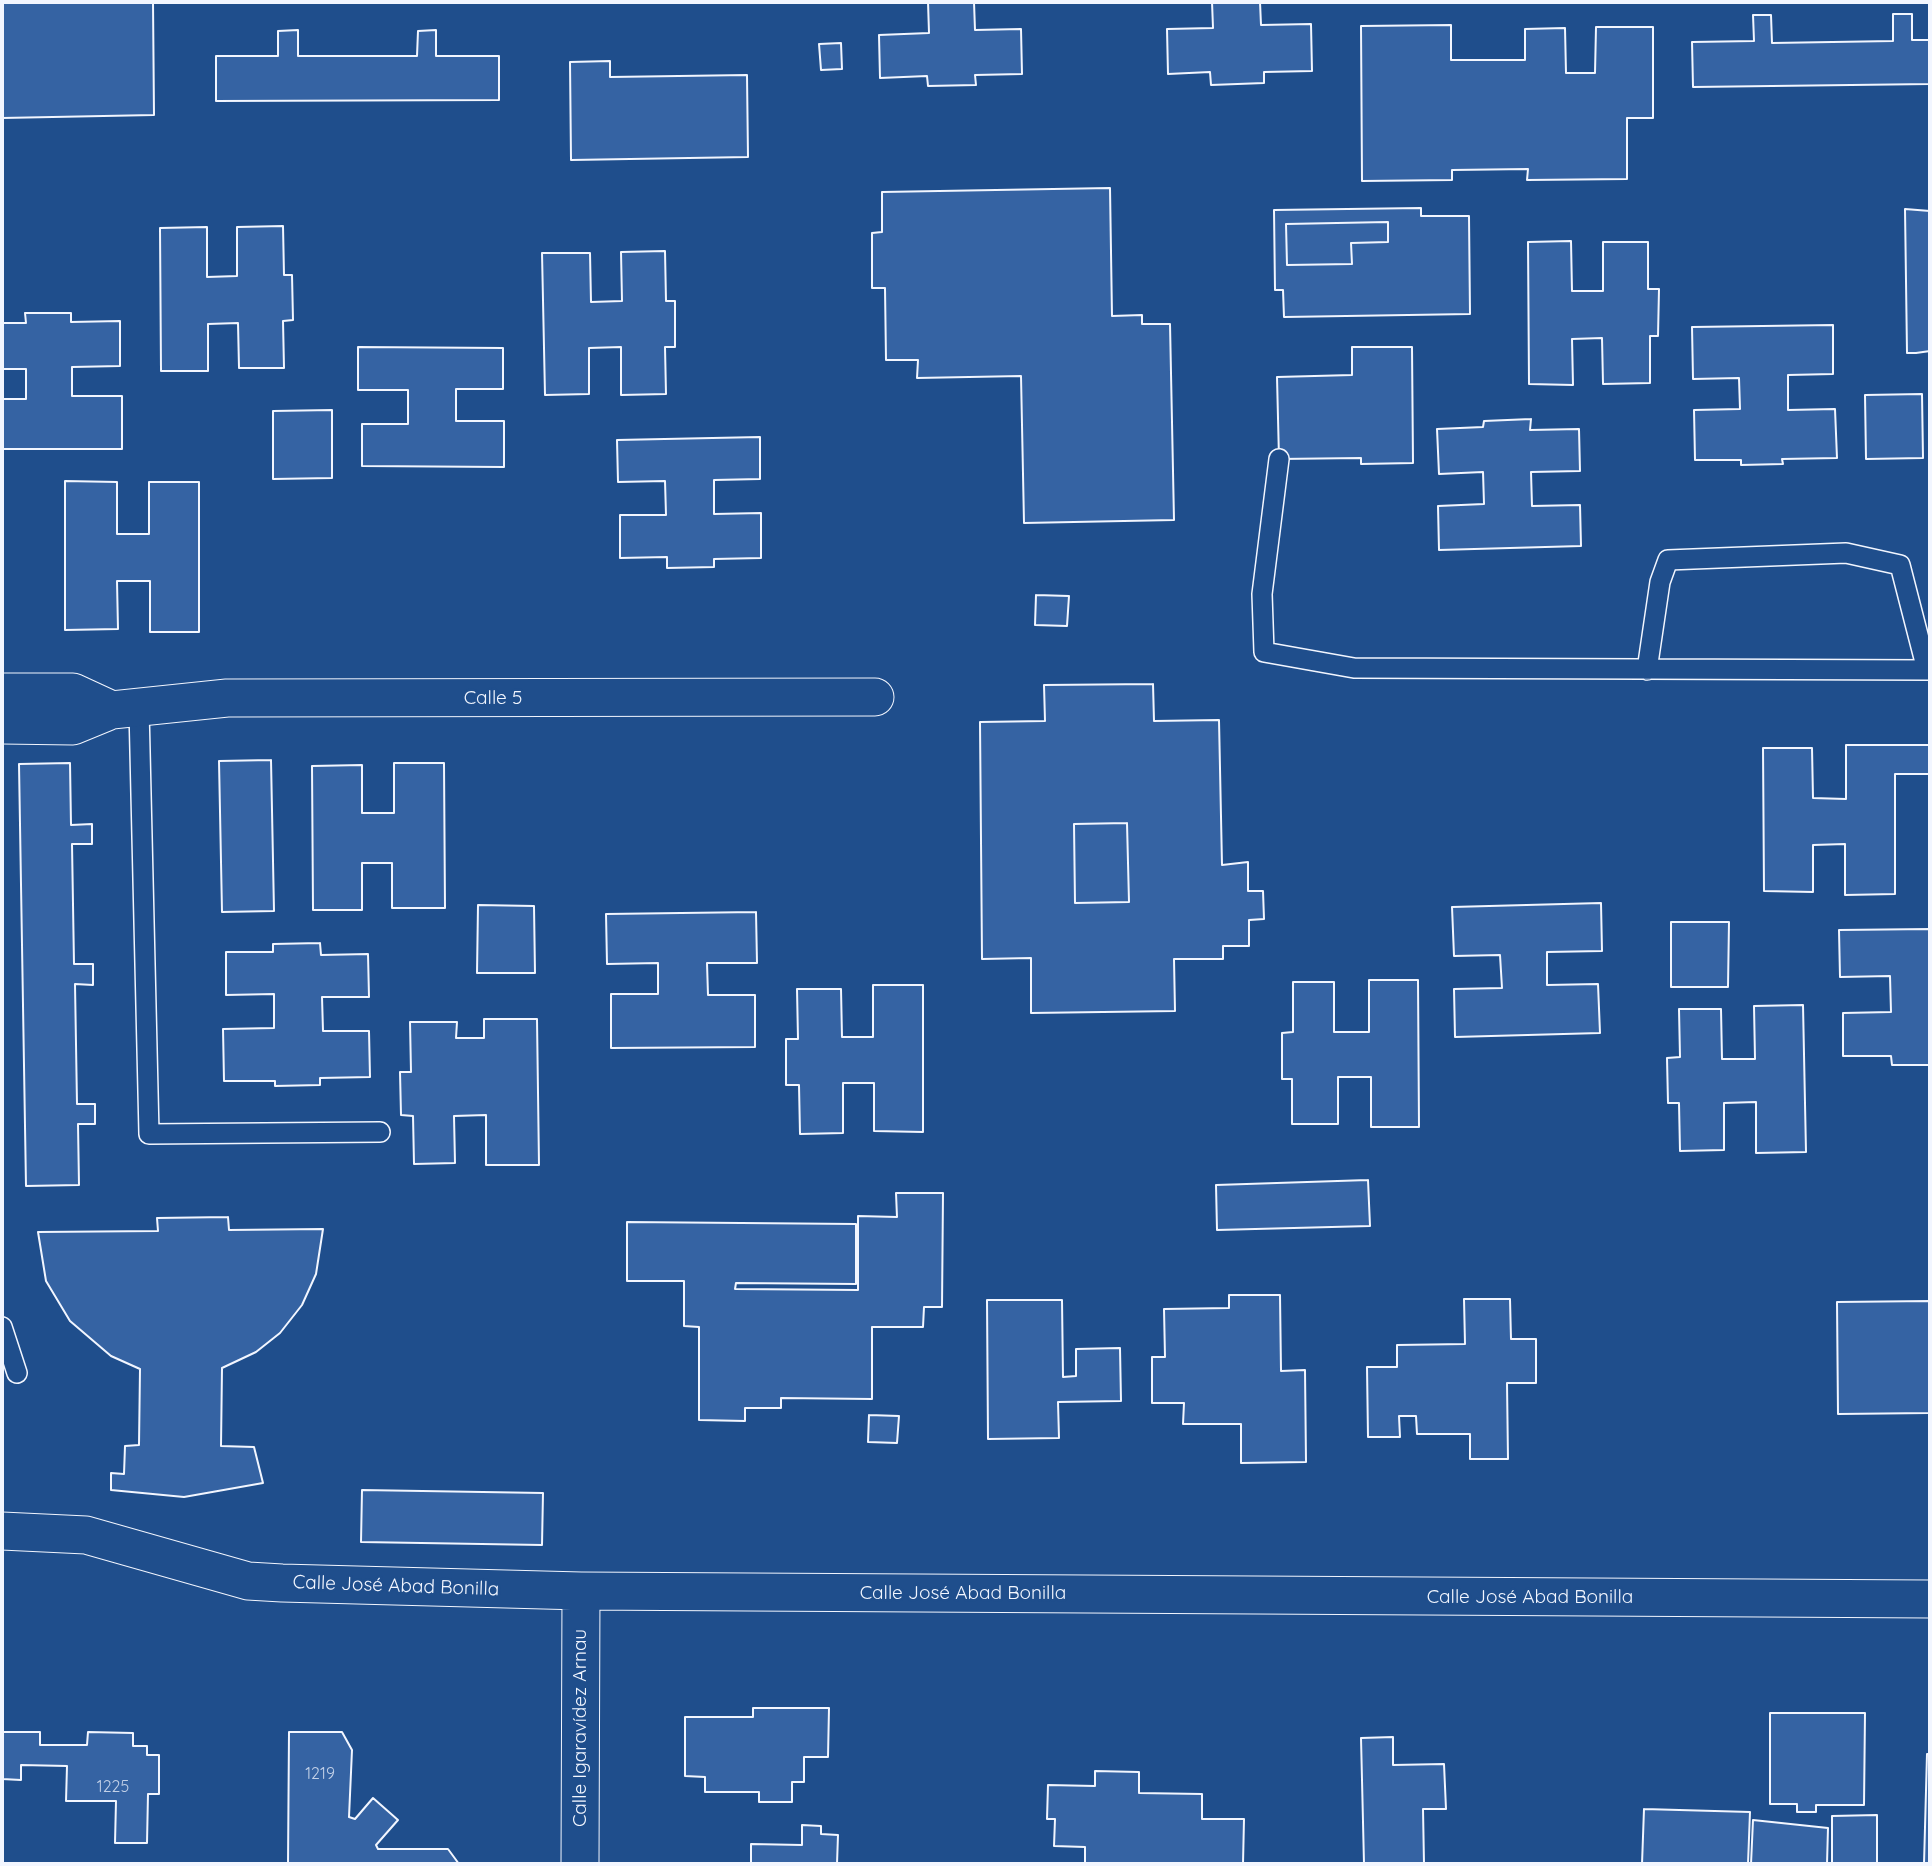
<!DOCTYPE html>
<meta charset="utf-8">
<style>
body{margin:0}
#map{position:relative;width:1932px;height:1866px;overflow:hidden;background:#1f4e8c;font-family:Quicksand,sans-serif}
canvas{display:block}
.frame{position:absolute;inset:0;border:4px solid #f2f6ff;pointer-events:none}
</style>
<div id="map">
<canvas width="1932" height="1866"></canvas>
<div class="frame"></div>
</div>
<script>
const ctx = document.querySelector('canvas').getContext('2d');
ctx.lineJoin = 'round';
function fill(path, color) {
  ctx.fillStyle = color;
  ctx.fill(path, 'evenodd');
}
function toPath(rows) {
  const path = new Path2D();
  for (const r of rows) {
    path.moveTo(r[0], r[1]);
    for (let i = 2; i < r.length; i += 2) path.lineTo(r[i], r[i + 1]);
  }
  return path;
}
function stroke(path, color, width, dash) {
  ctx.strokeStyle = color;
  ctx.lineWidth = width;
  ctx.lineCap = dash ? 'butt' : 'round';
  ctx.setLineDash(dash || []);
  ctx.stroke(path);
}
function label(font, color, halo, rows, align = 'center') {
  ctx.font = font + ' Quicksand,sans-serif';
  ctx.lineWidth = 5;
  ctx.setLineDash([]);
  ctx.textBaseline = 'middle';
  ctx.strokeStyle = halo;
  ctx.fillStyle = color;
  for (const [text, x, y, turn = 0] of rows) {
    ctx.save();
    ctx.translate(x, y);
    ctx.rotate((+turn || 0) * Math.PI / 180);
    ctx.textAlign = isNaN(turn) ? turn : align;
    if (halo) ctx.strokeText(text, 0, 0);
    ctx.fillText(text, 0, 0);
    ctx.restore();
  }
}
const building = toPath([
 [2,2,153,2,154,115,2,118,2,2],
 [928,2,974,2,975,30,1021,29,1022,74,975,75,976,85,928,86,927,76,880,78,879,35,929,33,928,2],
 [1212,2,1260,2,1261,25,1311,24,1312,71,1264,72,1264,83,1211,85,1210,72,1168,74,1167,29,1213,28,1212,2],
 [1893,14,1912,14,1912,40,1930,40,1930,84,1693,87,1692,42,1754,41,1753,15,1771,15,1772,43,1893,41,1893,14],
 [1451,25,1451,60,1525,60,1525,29,1565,28,1566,73,1595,73,1596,27,1653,27,1653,118,1627,118,1627,179,1527,180,1528,169,1452,170,1452,180,1362,181,1361,26,1451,25],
 [298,30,298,56,417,56,418,31,436,30,436,56,499,56,499,100,216,101,216,56,278,56,278,31,298,30],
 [841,43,842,69,821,70,819,44,841,43],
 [610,61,610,77,747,75,748,157,571,160,570,62,610,61],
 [1110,188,1112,316,1142,315,1142,324,1170,324,1174,520,1024,523,1021,376,917,378,918,360,886,360,885,288,872,288,872,233,882,232,882,192,1110,188],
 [1421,208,1421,216,1469,216,1470,314,1284,317,1283,290,1275,290,1274,210,1421,208],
 [1388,222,1388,242,1351,243,1352,264,1287,265,1286,224,1388,222],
 [1905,209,1930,211,1930,351,1916,353,1907,353,1905,209],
 [1388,222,1388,242,1351,243,1352,264,1287,265,1286,224,1388,222],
 [283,226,284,275,292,275,293,320,283,321,284,368,239,368,238,323,208,324,208,371,161,371,160,228,207,227,207,277,237,276,237,227,283,226],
 [1571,241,1572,291,1603,291,1603,242,1648,242,1648,289,1659,289,1658,336,1650,336,1650,383,1603,384,1602,338,1572,339,1573,385,1529,384,1528,242,1571,241],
 [665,251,666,301,675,301,675,347,665,347,666,394,621,395,621,347,589,348,589,394,545,395,542,253,590,253,591,302,622,301,621,252,665,251],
 [25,313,71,313,71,322,120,321,120,366,72,367,72,396,122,396,122,449,2,449,2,399,26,399,26,369,2,369,2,323,26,323,25,313],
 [1833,325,1833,374,1788,375,1788,410,1835,409,1837,458,1782,459,1783,464,1741,465,1741,460,1695,460,1694,410,1740,409,1739,378,1693,379,1692,327,1833,325],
 [358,347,503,348,503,389,456,389,456,421,504,421,504,467,362,466,362,424,408,424,408,390,358,390,358,347],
 [1352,347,1412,347,1413,463,1361,464,1361,458,1279,459,1277,377,1352,375,1352,347],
 [1922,394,1923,458,1866,459,1865,395,1922,394],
 [332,410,332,478,273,479,273,411,332,410],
 [1531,419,1530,430,1579,429,1580,471,1531,472,1532,506,1580,505,1581,546,1439,550,1438,506,1484,504,1483,472,1439,474,1437,429,1483,427,1484,421,1531,419],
 [760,437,760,479,714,480,714,514,761,513,761,558,714,559,714,567,667,568,667,557,620,558,620,515,666,515,665,481,618,482,617,440,760,437],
 [65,481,117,482,117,534,149,534,149,482,199,482,199,632,150,632,150,581,117,581,118,629,65,630,65,481],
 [1036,595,1069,596,1067,626,1035,625,1036,595],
 [1153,684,1154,721,1219,720,1222,865,1248,862,1248,891,1263,891,1264,919,1249,920,1249,946,1223,946,1223,959,1174,959,1175,1011,1031,1013,1031,958,982,959,980,722,1045,721,1044,685,1153,684],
 [1127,823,1129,902,1075,903,1074,824,1127,823],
 [1846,745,1930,745,1930,774,1895,774,1895,894,1845,895,1845,844,1813,845,1813,892,1764,891,1763,748,1812,748,1813,798,1846,799,1846,745],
 [271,760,274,911,222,912,219,761,271,760],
 [70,763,71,825,92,824,92,844,72,844,74,964,93,964,93,985,75,984,77,1104,95,1104,95,1124,78,1124,79,1185,26,1186,19,764,70,763],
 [394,763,444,763,445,908,392,908,392,863,362,863,362,910,313,910,312,766,362,765,362,813,394,813,394,763],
 [1127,823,1129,902,1075,903,1074,824,1127,823],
 [1601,903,1602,951,1547,952,1547,985,1598,984,1600,1033,1455,1037,1454,989,1502,988,1500,955,1454,956,1452,907,1601,903],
 [478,905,534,906,535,973,477,973,478,905],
 [756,912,757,963,707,963,708,995,755,995,755,1047,611,1048,611,994,658,994,658,963,607,964,606,914,756,912],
 [1671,922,1729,922,1728,987,1671,987,1671,922],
 [1930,929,1930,1065,1892,1065,1891,1056,1843,1056,1843,1013,1891,1012,1890,976,1840,977,1839,930,1930,929],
 [320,943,321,955,368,954,369,997,322,997,323,1031,369,1031,370,1077,320,1078,320,1085,275,1086,275,1081,224,1081,223,1029,274,1028,274,994,226,995,226,952,273,952,273,944,320,943],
 [1369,980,1418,980,1419,1127,1371,1127,1371,1077,1338,1077,1338,1124,1292,1124,1292,1079,1282,1079,1282,1033,1293,1032,1293,982,1334,982,1334,1032,1369,1032,1369,980],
 [873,985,923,985,923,1132,874,1131,874,1083,843,1083,843,1133,800,1134,799,1085,786,1085,786,1039,798,1039,797,989,841,989,842,1037,873,1037,873,985],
 [1803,1005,1806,1152,1756,1153,1756,1102,1724,1103,1724,1150,1680,1151,1679,1103,1668,1103,1667,1058,1680,1057,1679,1009,1721,1009,1722,1059,1755,1059,1754,1006,1803,1005],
 [484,1019,537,1019,539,1165,486,1165,486,1115,454,1116,455,1163,414,1164,413,1116,401,1115,400,1072,411,1072,410,1022,457,1022,456,1038,484,1038,484,1019],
 [1368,1180,1370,1226,1217,1230,1216,1185,1368,1180],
 [896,1193,943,1193,942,1307,924,1307,923,1327,872,1327,872,1399,781,1398,781,1408,745,1408,745,1421,699,1420,699,1327,684,1326,684,1281,627,1281,627,1222,856,1224,856,1284,736,1283,735,1289,858,1290,858,1216,897,1217,896,1193],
 [228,1217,229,1230,323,1229,316,1274,302,1305,280,1333,256,1352,222,1368,221,1446,254,1447,263,1483,184,1497,111,1490,111,1473,124,1474,125,1446,139,1445,140,1369,111,1356,70,1321,46,1281,38,1232,158,1231,157,1218,228,1217],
 [1229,1295,1280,1295,1281,1371,1305,1370,1306,1462,1241,1463,1241,1424,1183,1424,1184,1403,1152,1403,1152,1357,1165,1357,1164,1309,1229,1308,1229,1295],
 [1464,1299,1510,1299,1511,1339,1536,1339,1536,1383,1507,1383,1508,1459,1470,1459,1470,1434,1417,1434,1416,1416,1399,1416,1400,1437,1368,1437,1367,1367,1397,1367,1397,1345,1465,1344,1464,1299],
 [987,1300,1062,1300,1063,1377,1076,1376,1076,1349,1120,1348,1121,1401,1058,1402,1059,1438,988,1439,987,1300],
 [1930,1301,1929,1413,1838,1414,1837,1302,1930,1301],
 [869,1415,899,1416,897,1443,868,1442,869,1415],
 [362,1490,543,1493,542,1545,361,1542,362,1490],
 [753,1708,829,1708,828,1757,804,1757,804,1782,792,1782,792,1802,759,1802,759,1792,705,1792,705,1777,685,1776,685,1717,753,1717,753,1708],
 [1770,1713,1865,1713,1864,1805,1816,1805,1816,1812,1797,1812,1797,1804,1770,1804,1770,1713],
 [2,1732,40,1732,40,1745,87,1745,88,1732,133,1733,133,1746,147,1746,147,1755,159,1755,159,1794,148,1794,147,1843,115,1843,116,1801,66,1801,67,1766,21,1765,21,1780,2,1779,2,1732],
 [289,1732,342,1732,352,1750,349,1817,355,1819,373,1798,398,1820,376,1845,378,1849,448,1849,459,1864,288,1864,289,1732],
 [1393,1737,1393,1765,1444,1764,1446,1809,1423,1809,1424,1864,1364,1864,1361,1738,1393,1737],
 [1927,1754,1930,1754,1930,1864,1924,1864,1927,1754],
 [1095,1771,1139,1772,1139,1793,1202,1794,1202,1819,1244,1819,1243,1864,1085,1864,1085,1847,1054,1846,1055,1819,1047,1819,1048,1785,1095,1786,1095,1771],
 [1644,1809,1750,1812,1748,1864,1642,1864,1644,1809],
 [1877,1815,1877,1864,1832,1864,1832,1816,1877,1815],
 [1753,1820,1828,1828,1827,1864,1751,1864,1753,1820],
 [802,1825,821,1826,821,1834,838,1835,837,1864,751,1863,751,1844,802,1845,802,1825]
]);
const lane = toPath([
 [1279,459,1262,594,1264,652,1354,668,1930,670],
 [1647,670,1660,582,1668,560,1846,553,1900,565,1927,670],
 [139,709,149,1134,380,1132],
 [2,1327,17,1373]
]);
const street = toPath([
 [2,692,73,692,112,710],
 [2,725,73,726,112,710,227,698,875,697],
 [2,1531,86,1535,248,1581,282,1583,581,1591,1930,1599],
 [580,1864,581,1591]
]);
const numberNames = [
 ["1219",320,1774],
 ["1225",113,1787]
];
const streetNames = [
 ["Calle 5",493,698],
 ["Calle José Abad Bonilla",396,1586,2],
 ["Calle José Abad Bonilla",963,1593],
 ["Calle José Abad Bonilla",1530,1597],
 ["Calle Igaravídez Arnau",580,1728,-90]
];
fill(building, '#3563a3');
stroke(building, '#f2f6ff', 2);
stroke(lane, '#f2f6ff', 22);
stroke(street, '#f2f6ff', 39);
stroke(lane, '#1f4e8c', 19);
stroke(street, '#1f4e8c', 37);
label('16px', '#c3d1e8', null, numberNames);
label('19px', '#f2f6ff', '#1f4e8c', streetNames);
</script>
